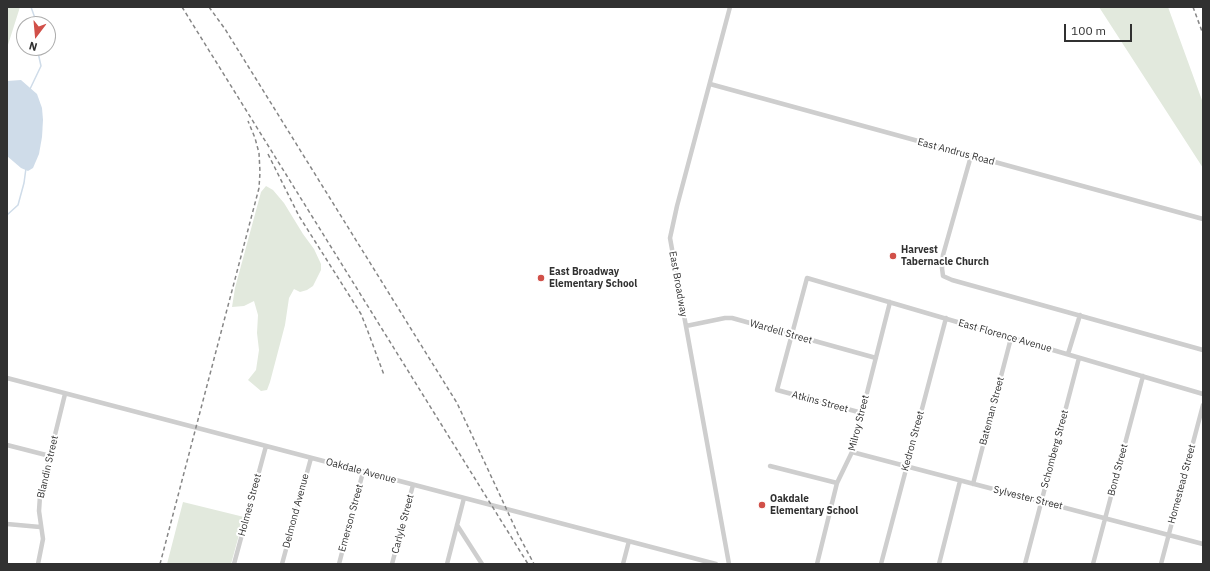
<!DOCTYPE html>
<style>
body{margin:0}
#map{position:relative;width:1210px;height:571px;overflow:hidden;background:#fff;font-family:"IBM Plex Sans",sans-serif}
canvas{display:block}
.frame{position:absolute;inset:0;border:8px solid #313131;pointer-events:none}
.north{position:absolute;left:16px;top:16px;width:40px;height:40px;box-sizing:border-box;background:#fff;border:1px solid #adadad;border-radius:50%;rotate:196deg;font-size:11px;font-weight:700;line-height:16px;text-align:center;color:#313131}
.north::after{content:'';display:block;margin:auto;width:14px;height:18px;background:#d15049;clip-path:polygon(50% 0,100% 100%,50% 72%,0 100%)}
.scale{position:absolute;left:1064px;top:24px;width:68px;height:18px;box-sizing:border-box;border:2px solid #313131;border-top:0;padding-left:5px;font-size:12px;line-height:14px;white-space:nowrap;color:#313131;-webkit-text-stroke:3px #fff;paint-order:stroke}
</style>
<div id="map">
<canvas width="1210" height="571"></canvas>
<div class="frame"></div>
<div class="north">N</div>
<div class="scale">100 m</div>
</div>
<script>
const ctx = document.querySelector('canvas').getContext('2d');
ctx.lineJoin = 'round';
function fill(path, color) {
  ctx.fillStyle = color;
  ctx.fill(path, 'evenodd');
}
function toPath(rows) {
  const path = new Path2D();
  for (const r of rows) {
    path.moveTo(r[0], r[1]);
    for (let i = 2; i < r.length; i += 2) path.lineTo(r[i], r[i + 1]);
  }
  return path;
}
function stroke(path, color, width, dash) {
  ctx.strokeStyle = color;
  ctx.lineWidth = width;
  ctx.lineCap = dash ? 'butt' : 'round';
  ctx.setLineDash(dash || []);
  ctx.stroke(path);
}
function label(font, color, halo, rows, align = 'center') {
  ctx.font = font + ' "IBM Plex Sans",sans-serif';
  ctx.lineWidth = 4;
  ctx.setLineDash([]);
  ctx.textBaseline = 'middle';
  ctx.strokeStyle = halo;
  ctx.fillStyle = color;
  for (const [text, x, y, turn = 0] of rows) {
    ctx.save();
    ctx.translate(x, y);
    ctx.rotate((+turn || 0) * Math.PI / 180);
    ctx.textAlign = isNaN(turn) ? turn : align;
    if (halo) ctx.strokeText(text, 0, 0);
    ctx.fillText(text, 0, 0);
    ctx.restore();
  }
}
const green = toPath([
 [7,7,20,7,7,48],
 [1099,7,1168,7,1203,103,1203,168],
 [266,186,273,190,284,203,303,234,314,249,321,264,321,270,313,286,307,290,300,292,294,289,289,298,285,325,270,382,267,390,261,391,248,380,256,370,259,350,257,333,258,315,254,301,244,306,232,307,235,288,261,192],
 [183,502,244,517,231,564,167,564]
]);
const water = toPath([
 [21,80,37,94,42,108,43,120,42,137,39,154,33,168,28,171,21,168,7,156,7,81]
]);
const stream = toPath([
 [31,7,36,21,34,24],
 [30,89,41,66,37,48],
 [7,215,18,205,24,183,26,168]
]);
const minor = toPath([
 [710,84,1203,219],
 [971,156,943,255,942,268,943,276,952,280,1203,350],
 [686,326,725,318,732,318,876,358],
 [1068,354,1080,315],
 [7,378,716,564],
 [862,413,777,390,807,278,1203,394],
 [7,445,50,456],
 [852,452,1203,544],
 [770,466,837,483],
 [973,484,1011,338],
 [7,524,40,527],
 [457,525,482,564],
 [38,564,43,539,39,511,40,496,65,394],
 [234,564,266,446],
 [282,564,311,458],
 [339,564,363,472],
 [392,564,413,485],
 [447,564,464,498],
 [623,564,629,541],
 [729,564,670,238,677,206,730,7],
 [817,564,837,483,852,452,890,302],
 [881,564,946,318],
 [939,564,960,481],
 [1025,564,1079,358],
 [1093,564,1143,376],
 [1161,564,1203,405]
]);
const rail = toPath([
 [182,7,528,564],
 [209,7,225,29,457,403,518,534,534,564],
 [1193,7,1203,34],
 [268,154,299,216,361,314,367,329,384,375],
 [160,564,259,188,260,172,259,153,255,138,248,121]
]);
const markers = [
 [893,256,4,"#d15049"],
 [541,278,4,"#d15049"],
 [762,505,4,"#d15049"]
];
const streetNames = [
 ["East Andrus Road",956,152,15],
 ["East Broadway",678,284,80],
 ["Wardell Street",781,332,16],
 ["East Florence Avenue",1005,336,16],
 ["Atkins Street",820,402,15],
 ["Bateman Street",992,411,-75],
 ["Milroy Street",859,423,-76],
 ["Kedron Street",913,441,-75],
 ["Schomberg Street",1055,449,-75],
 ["Blandin Street",48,467,-77],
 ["Bond Street",1118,470,-75],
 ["Oakdale Avenue",361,471,15],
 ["Homestead Street",1182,484,-75],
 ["Sylvester Street",1028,498,14],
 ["Holmes Street",250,505,-75],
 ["Delmond Avenue",296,511,-75],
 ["Emerson Street",351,518,-75],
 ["Carlyle Street",403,524,-75]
];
const poiNames = [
 ["Harvest",901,250],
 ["Tabernacle Church",901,262],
 ["East Broadway",549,272],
 ["Elementary School",549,284],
 ["Oakdale",770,499],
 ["Elementary School",770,511]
];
fill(green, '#e2e9dd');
fill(water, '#cfdce9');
stroke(stream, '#cfdce9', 1.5);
stroke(minor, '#cecece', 4.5);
stroke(rail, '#868686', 1.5, [4, 3]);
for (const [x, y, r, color] of markers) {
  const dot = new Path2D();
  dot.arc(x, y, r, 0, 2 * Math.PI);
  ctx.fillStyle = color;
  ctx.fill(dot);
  stroke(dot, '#fff', 1.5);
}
label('10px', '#313131', '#fff', streetNames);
label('bold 10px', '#313131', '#fff', poiNames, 'left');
</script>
